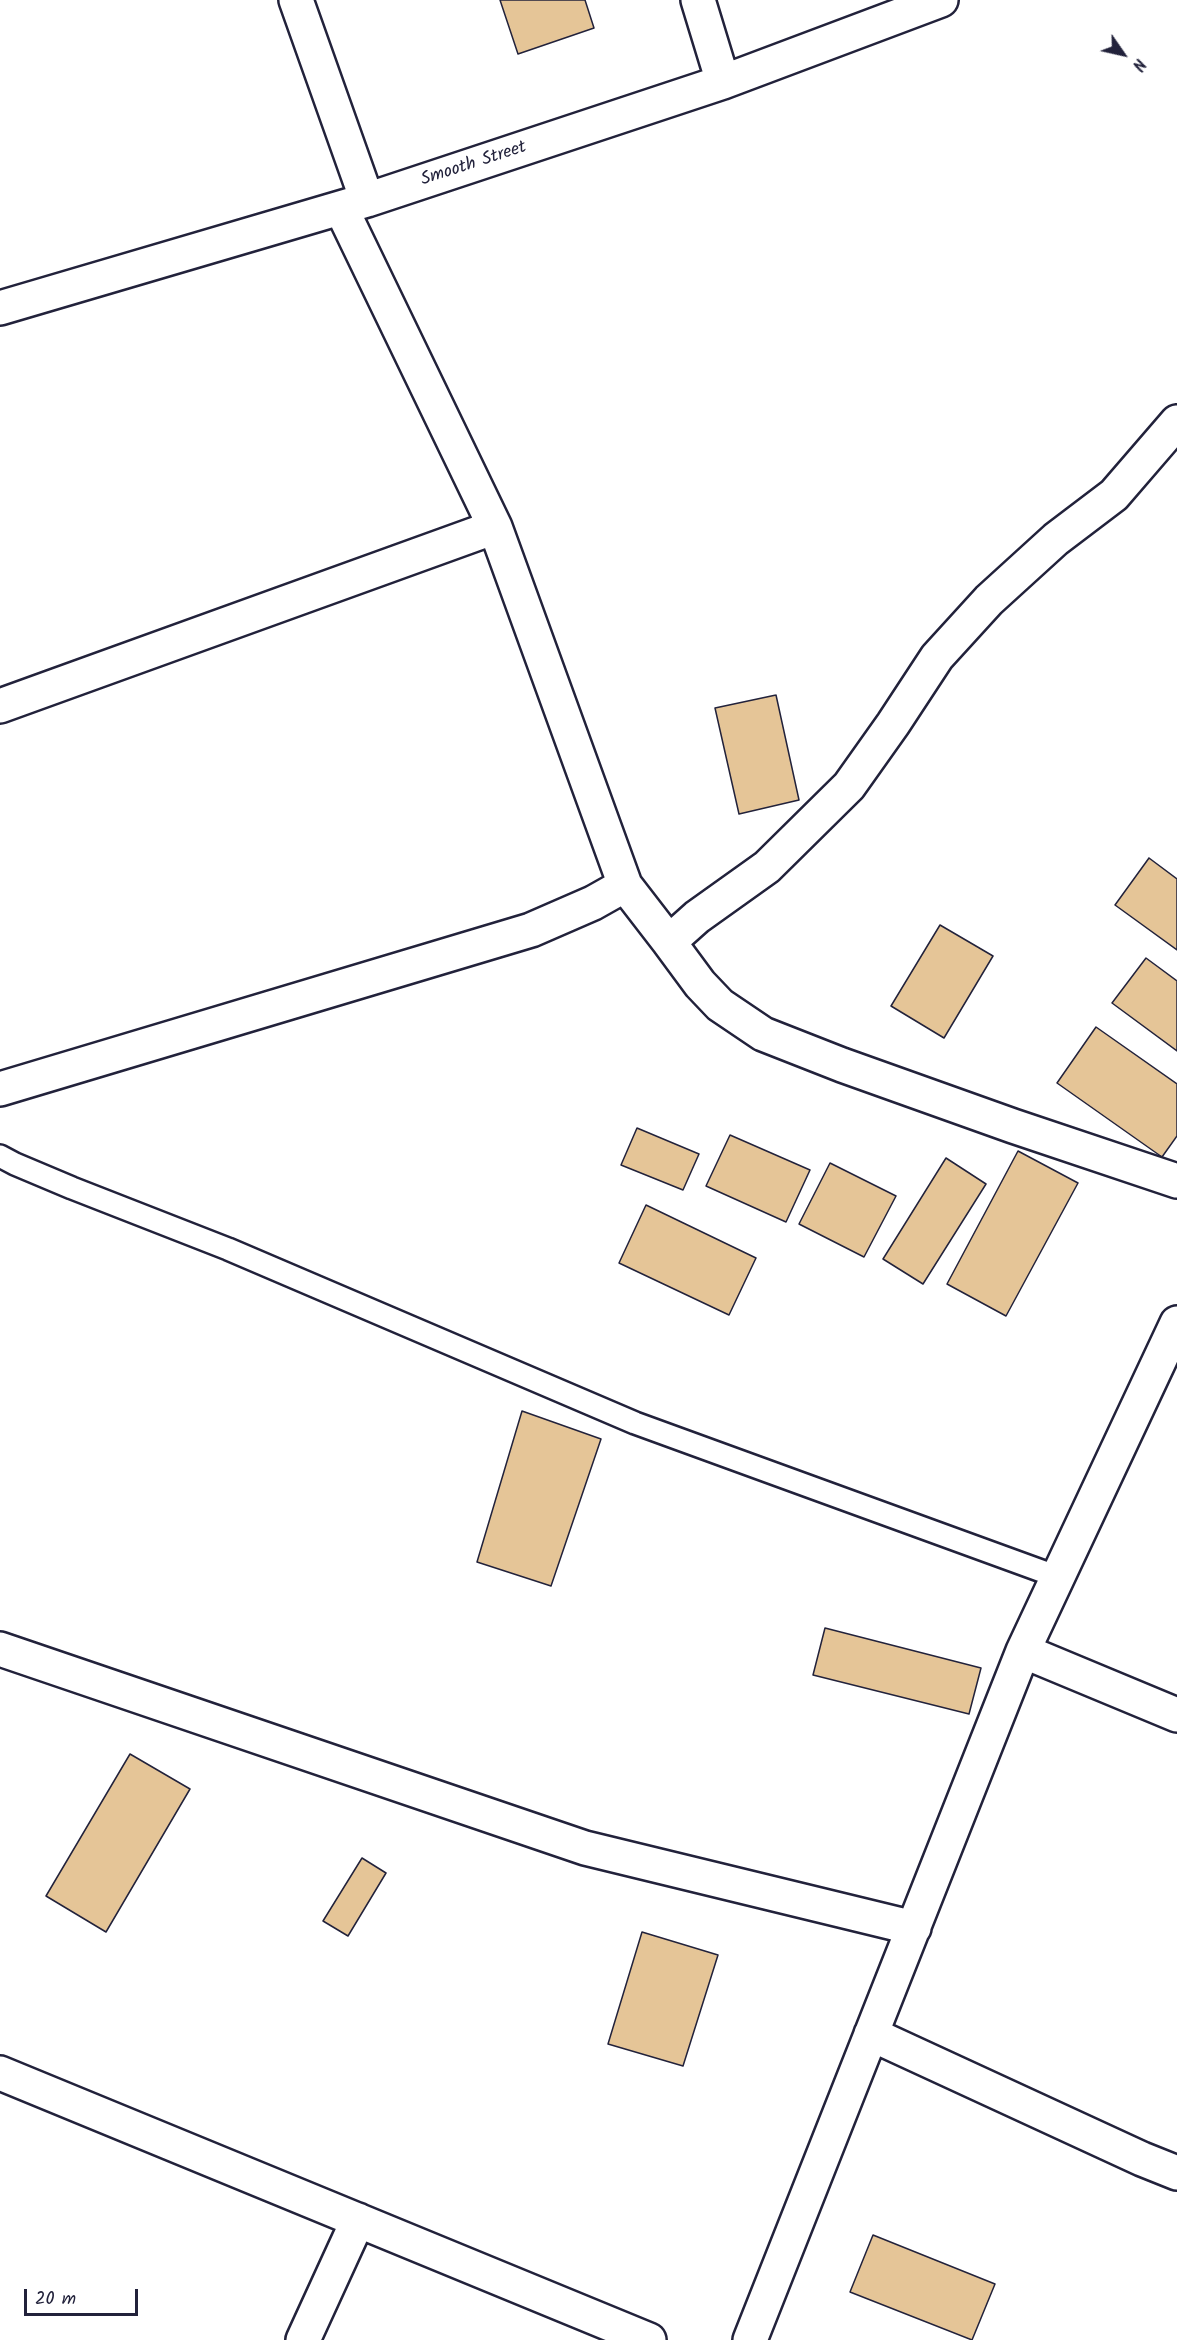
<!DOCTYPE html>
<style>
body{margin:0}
#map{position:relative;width:1177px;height:2340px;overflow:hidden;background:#fff;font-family:Kalam,sans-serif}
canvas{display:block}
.north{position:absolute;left:1093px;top:24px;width:60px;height:60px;-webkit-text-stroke:4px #fff;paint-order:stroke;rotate:124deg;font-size:16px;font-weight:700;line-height:24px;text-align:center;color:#22223b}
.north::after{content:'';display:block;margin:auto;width:21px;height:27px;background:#22223b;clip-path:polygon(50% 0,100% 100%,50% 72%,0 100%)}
.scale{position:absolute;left:24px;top:2289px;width:114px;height:27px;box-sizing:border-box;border:3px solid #22223b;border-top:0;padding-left:8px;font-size:18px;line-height:21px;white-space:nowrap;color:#22223b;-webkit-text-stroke:4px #fff;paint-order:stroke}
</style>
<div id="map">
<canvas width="1177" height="2340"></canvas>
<div class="north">N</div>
<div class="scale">20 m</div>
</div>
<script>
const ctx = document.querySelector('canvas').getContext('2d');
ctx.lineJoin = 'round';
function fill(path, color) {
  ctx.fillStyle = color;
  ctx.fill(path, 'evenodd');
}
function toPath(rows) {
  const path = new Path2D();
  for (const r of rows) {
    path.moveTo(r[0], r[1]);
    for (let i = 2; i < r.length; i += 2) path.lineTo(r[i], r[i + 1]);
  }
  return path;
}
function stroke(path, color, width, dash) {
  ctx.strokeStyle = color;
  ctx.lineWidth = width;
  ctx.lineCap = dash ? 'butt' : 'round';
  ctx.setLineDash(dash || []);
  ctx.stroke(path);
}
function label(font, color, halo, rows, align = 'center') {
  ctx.font = font + ' Kalam,sans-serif';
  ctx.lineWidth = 6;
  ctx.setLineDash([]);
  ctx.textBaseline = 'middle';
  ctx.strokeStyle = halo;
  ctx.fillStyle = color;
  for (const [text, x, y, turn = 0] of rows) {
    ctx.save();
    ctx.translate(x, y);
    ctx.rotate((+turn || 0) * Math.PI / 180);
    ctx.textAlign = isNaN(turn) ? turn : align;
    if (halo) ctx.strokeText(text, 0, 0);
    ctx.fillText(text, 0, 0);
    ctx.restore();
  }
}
const building = toPath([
 [500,0,585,0,594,28,518,54,500,0],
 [776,695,799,800,739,814,715,708,776,695],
 [1149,858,1177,879,1177,950,1115,905,1149,858],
 [940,925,993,956,944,1038,891,1006,940,925],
 [1146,958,1177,981,1177,1051,1112,1003,1146,958],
 [1096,1027,1177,1084,1177,1136,1162,1157,1057,1083,1096,1027],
 [637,1128,699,1154,683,1190,621,1165,637,1128],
 [730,1135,810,1170,786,1222,706,1186,730,1135],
 [1018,1151,1078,1183,1006,1316,947,1284,1018,1151],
 [946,1158,986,1184,923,1284,883,1259,946,1158],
 [830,1163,896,1196,864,1257,799,1224,830,1163],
 [646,1205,756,1258,729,1315,619,1263,646,1205],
 [522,1411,601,1439,551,1586,477,1562,522,1411],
 [825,1628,981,1668,969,1714,813,1675,825,1628],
 [130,1754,190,1789,106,1932,46,1896,130,1754],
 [362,1858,386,1873,348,1936,323,1921,362,1858],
 [642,1932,718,1955,683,2066,608,2044,642,1932],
 [873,2235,995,2284,972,2340,850,2292,873,2235]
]);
const service = toPath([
 [0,1156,15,1164,72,1188,228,1249,635,1423,1058,1577]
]);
const minor = toPath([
 [296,0,367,200],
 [698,0,723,82],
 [0,308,367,200,723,82,941,0],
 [0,706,495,527],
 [625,885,669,942,697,917,767,867,849,786,893,724,937,657,989,600,1056,539,1114,495,1177,422],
 [669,942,700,984,720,1005,763,1034,842,1065,1013,1126,1177,1181],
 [0,1089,531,930,593,903,625,885,495,527,341,208],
 [0,1649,585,1848,914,1928],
 [1023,1651,1177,1715],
 [871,2034,1142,2159,1177,2173],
 [0,2073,649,2340],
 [303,2340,358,2220],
 [750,2340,1023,1651,1177,1323]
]);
const streetNames = [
 ["Smooth Street",474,165,-18]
];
fill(building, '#e5c597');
stroke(building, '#22223b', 1.5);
stroke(service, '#22223b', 26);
stroke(minor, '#22223b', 38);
stroke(service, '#fff', 21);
stroke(minor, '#fff', 33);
label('18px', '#22223b', '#fff', streetNames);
</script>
